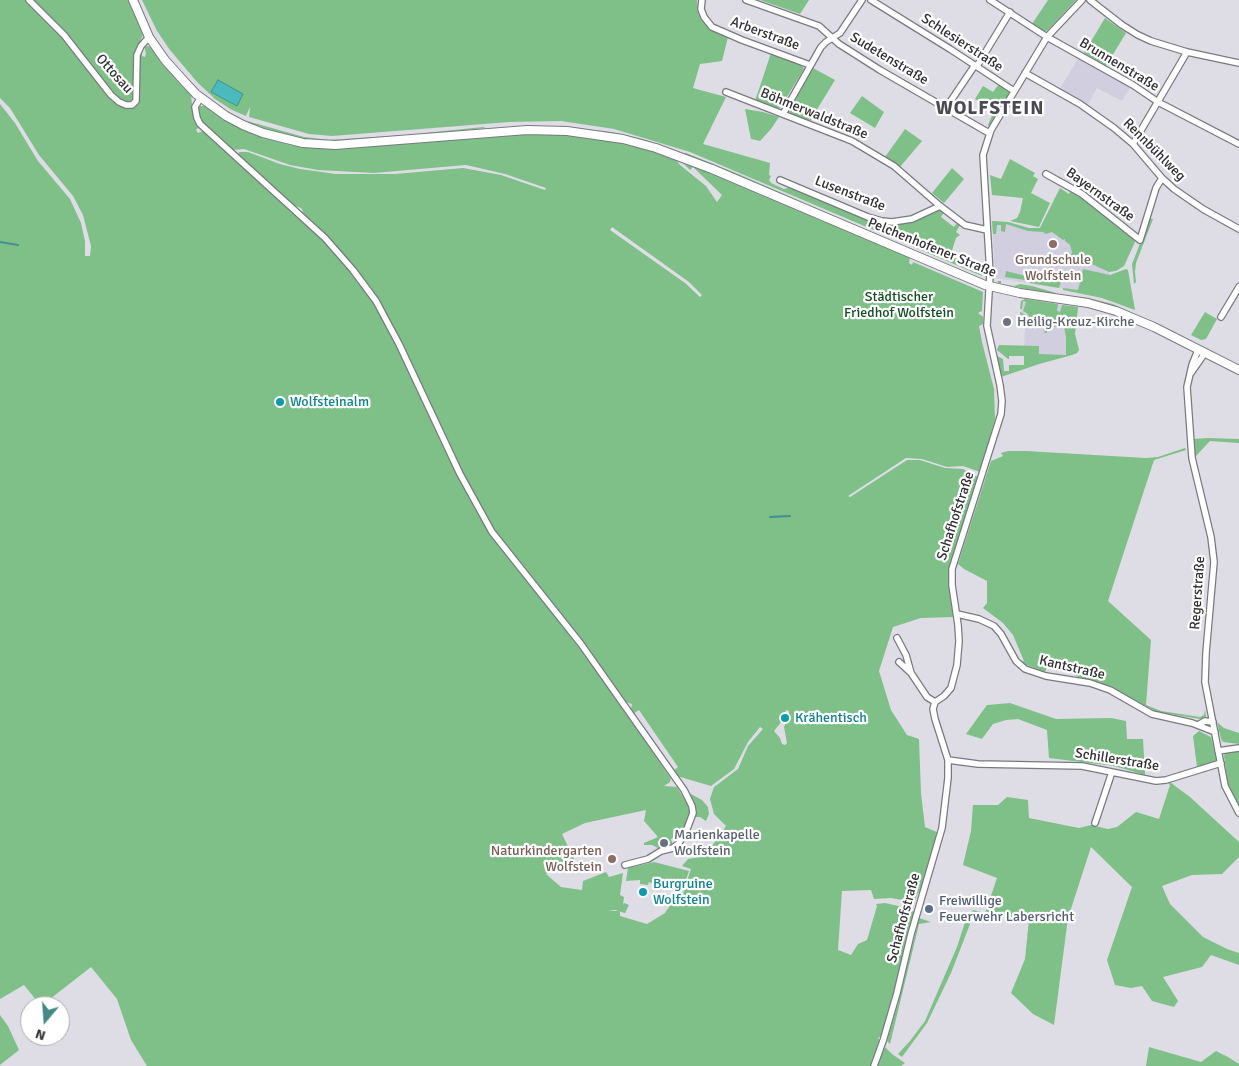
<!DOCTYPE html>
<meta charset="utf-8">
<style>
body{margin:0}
#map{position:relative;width:1239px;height:1066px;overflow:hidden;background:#dedde6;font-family:Signika,sans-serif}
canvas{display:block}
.north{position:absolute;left:20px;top:996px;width:50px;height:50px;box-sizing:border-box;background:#fff;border:1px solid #acabad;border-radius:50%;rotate:198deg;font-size:14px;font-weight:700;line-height:20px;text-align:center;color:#2f2e31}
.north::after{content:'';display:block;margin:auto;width:18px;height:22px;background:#428985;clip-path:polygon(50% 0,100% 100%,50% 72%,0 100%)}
</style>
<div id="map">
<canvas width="1239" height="1066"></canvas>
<div class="north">N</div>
</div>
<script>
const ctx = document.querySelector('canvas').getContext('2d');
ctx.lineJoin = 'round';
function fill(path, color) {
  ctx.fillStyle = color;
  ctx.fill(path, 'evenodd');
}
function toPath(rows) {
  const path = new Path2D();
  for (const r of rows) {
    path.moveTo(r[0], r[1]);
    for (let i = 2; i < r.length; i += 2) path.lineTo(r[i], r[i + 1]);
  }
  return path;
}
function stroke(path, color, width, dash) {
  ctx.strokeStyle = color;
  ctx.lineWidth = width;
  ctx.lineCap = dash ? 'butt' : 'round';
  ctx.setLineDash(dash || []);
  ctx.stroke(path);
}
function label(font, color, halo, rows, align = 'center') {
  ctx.font = font + ' Signika,sans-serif';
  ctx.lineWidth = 4.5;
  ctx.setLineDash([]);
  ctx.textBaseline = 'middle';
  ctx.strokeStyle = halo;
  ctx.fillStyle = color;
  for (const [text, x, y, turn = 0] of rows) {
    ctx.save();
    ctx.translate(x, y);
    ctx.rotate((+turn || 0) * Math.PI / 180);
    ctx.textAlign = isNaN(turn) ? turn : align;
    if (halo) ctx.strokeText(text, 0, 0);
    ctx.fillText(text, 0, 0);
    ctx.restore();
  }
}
const built = toPath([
 [1079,57,1131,86,1122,101,1097,88,1087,106,1059,90],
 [1060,188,1105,271,1109,272,1110,275,1078,291,995,278,992,221,1008,222,1029,228,1040,228],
 [1022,300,1078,307,1075,334,1079,350,1078,352,1072,355,1039,364,1024,347,1025,329,1020,325]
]);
const green = toPath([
 [0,0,128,0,143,35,138,45,139,54,142,54,142,56,145,57,146,53,144,47,147,46,151,47,164,66,191,95,193,113,199,127,196,130,198,133,203,131,294,214,302,213,303,211,301,208,295,206,238,156,239,152,248,152,280,164,300,169,336,174,395,174,463,168,501,175,545,190,546,188,505,174,466,165,374,173,318,170,290,165,244,149,233,150,202,121,198,111,200,106,206,106,220,116,254,134,280,142,317,148,363,147,493,135,525,133,567,135,613,140,630,144,675,158,680,165,706,186,717,202,722,195,693,167,690,170,681,161,711,172,910,257,909,263,912,265,913,262,983,292,982,311,978,313,983,317,983,324,979,326,982,342,994,389,995,419,980,472,963,466,947,467,922,459,906,458,848,496,850,497,907,460,920,460,945,468,963,469,978,477,949,570,948,577,953,617,921,618,893,627,879,671,891,710,907,735,919,739,921,793,925,827,939,833,921,892,919,891,914,902,891,898,874,899,871,890,842,891,838,950,851,955,858,944,867,940,877,906,876,904,885,903,907,908,914,912,893,999,883,1035,878,1038,880,1041,871,1066,147,1066,131,1040,117,999,91,967,41,1006,24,985,0,999,0,104,15,123,38,161,70,199,81,223,85,241,85,256,90,256,91,246,83,215,73,196,39,155,10,108,0,98],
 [612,227,689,282,702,295,700,297,685,283,610,230],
 [625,702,632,704,631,709,633,714,639,710,678,767,673,771,677,776,711,786,734,769,748,742,760,727,763,729,748,746,738,769,714,787,710,799,714,814,726,826,705,856,688,859,682,866,691,869,686,884,680,887,664,886,664,888,684,889,683,898,680,896,675,898,665,913,647,924,620,916,620,911,608,911,615,910,625,913,629,905,624,903,623,905,624,897,620,895,623,873,609,877,606,872,583,881,582,890,561,887,546,874,575,861,562,834,585,823,646,810,644,821,658,837,644,843,644,845,652,845,660,849,673,846,671,839,675,837,677,842,688,822,690,812,688,805,677,787,664,786,670,782,671,779,621,705],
 [786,710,789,711,789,716,784,727,787,743,785,745,782,744,780,738,774,731,782,721],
 [142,0,697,0,698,13,703,21,715,32,728,37,722,61,700,64,693,88,726,97,703,144,770,163,769,175,771,176,769,180,771,183,784,189,792,187,873,222,889,225,904,223,918,220,937,211,942,211,944,212,941,217,954,227,957,223,960,225,956,232,960,235,956,238,950,257,956,258,956,264,975,272,977,268,982,271,982,276,690,152,614,129,561,121,509,122,332,136,309,134,249,117,250,107,246,116,232,110,215,99,197,82,170,50,157,31],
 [760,0,809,0,800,14],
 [1048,0,1076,0,1048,30,1044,32,1032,24],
 [1105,18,1126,33,1106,66,1084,53],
 [771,53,800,63,804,69,780,108,772,108,755,101],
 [813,68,835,80,810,121,793,115,789,112],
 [999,84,1010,93,991,126,989,126,988,125,995,109,985,103,978,114,976,111,981,102,975,99,983,86,993,92],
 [862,96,884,112,875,128,850,113],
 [745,109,763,112,779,117,771,129,760,141,751,139],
 [247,121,304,137,328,140,421,134,328,141,304,139,282,134,261,128],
 [557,126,611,132,643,139,680,152,605,133],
 [483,127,486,128,424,134,425,133],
 [905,129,922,141,900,167,885,157],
 [683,153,686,153,736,173,973,276],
 [1010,159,1035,173,1033,176,1038,179,1031,193,1050,203,1039,227,1010,221,1017,218,1020,212,1023,198,992,195,990,175,1001,179],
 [952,168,964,179,944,203,932,193],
 [1060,188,1069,194,1071,190,1133,237,1135,242,1124,266,1116,271,1109,272,1094,265,1083,263,1083,261,1070,258,1072,252,1070,245,1065,241,1065,239,1063,240,1052,232,1046,234,1043,232,1028,231,1006,224,1005,232,1001,231,1001,225,997,225,996,234,993,234,992,221,1008,222,1029,228,1040,228],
 [1150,218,1153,219,1136,263,1135,272,1136,282,1134,284,1132,264],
 [1083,269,1110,275,1126,269,1128,270,1135,310,1102,298,1063,290,1063,288,1078,290],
 [1006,271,1026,276,1025,280,1005,277],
 [1030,277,1061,282,1059,288,1030,283],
 [998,281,1001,281,1001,284,1014,286,1020,284,1032,286,1056,293,1053,294,1000,284,997,282],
 [1064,296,1088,298,1113,304,1182,336,1181,338,1099,303],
 [1025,299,1058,304,1057,311,1060,312,1062,305,1078,307,1075,334,1079,350,1077,353,1072,355,1039,364,1001,377,995,355,1003,359,1004,371,1009,371,1009,365,1024,365,1024,356,1009,356,1009,359,1008,359,997,350,999,345,1039,346,1039,354,1066,355,1066,337,1064,327,1072,329,1072,323,1067,323,1061,327,1047,326,1047,333,1045,333,1042,327,1031,320,1027,313,1023,311,1026,302,1023,301,1022,309,1020,309,1021,301],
 [1020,312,1026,315,1029,321,1027,326,1020,325],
 [1205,312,1217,319,1206,339,1201,340,1191,335],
 [1208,438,1239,439,1239,443,1210,441,1195,457,1193,439],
 [1185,448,1186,450,1154,460,1108,601,1151,640,1146,705,1161,711,1200,717,1204,715,1205,709,1206,717,1200,719,1157,712,1108,686,1076,676,1076,672,1047,666,1045,672,1024,664,1020,661,1024,661,1013,635,1003,623,983,608,987,603,987,581,964,569,958,564,991,461,1003,456,1001,453,1008,451,1026,451,1146,458,1158,457],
 [1010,703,1056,719,1111,718,1126,721,1127,739,1143,739,1145,775,1114,766,1049,758,1047,730,1018,719,1006,720,993,724,982,739,966,734,987,705],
 [1217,722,1224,728,1239,733,1239,744,1223,742,1221,739],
 [1199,731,1211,737,1217,761,1197,767,1193,736],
 [1239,750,1239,807,1228,786,1224,756,1225,753,1227,752],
 [1168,783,1171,783,1190,797,1239,842,1239,857,1222,874,1192,875,1162,886,1170,904,1203,937,1227,949,1239,953,1239,965,1211,955,1202,967,1163,977,1178,1001,1174,1007,1152,1001,1142,986,1131,988,1115,985,1107,960,1132,887,1091,847,1068,918,1054,1025,1033,1014,1011,993,1025,959,1029,919,985,914,972,919,951,973,927,1023,902,1057,898,1054,910,1041,925,1021,957,947,966,919,973,910,985,913,997,878,963,865,971,831,973,805,998,805,1007,797,1028,800,1029,818,1079,828,1091,825,1108,829,1117,827,1136,812,1159,819,1170,785],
 [689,793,702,800,708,807,709,814,706,821,700,817,695,817,688,795],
 [654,862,689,871,685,883,679,885,653,881,663,884,662,888,652,886,652,883,649,882,648,885,640,884,640,880,626,881,628,868],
 [919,918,931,922,919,924,890,1044,887,1041,899,1000],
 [0,1015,8,1026,19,1050,0,1065],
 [885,1047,892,1054,905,1063,901,1066,877,1066],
 [1149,1047,1201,1062,1216,1051,1228,1057,1239,1064,1239,1066,1146,1066]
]);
const water = toPath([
 [218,80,243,94,237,106,211,92,218,80]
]);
const stream = toPath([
 [0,242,18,245],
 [770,517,790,516]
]);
const street = toPath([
 [29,0,64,35,111,95,119,102,126,105,132,105,136,101,137,55,141,46,149,37],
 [702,0,701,9,704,17,712,27,742,40,810,65],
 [746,0,819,26,839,44,880,70,989,133],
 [871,0,950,49,1014,91],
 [990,0,1047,37,1133,85,1158,102,1239,144],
 [1090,0,1122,25,1138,35,1151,41,1187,52,1239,63],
 [977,66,1010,12],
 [1025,73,1080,104,1114,128,1133,144,1162,178,1174,189,1203,209,1239,229],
 [726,92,852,141,894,166,940,206,965,225,987,230],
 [201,97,195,107,197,118,200,124,325,238,353,270,376,301,399,344,460,474,492,532,581,644,684,790,692,806,693,813,687,829,679,843,673,848,661,851,648,859,625,865],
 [946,108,975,65],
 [783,114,821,47,826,42,840,33,862,0],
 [1133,144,1187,52],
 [1046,174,1082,194,1140,240,1156,188,1162,178],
 [780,180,868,217,882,221,892,222,912,219,940,206],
 [1221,317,1239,287],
 [1198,350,1192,365,1187,387,1192,458,1211,537,1214,562,1206,653,1205,682,1225,786,1239,813],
 [1191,373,1205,353],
 [957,614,979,619,994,626,1001,634,1016,661,1025,669,1046,676,1090,683,1110,690,1152,714,1192,723,1215,732],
 [897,638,906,655,911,673],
 [899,662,911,673,927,697,935,702],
 [1198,725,1205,721,1213,722],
 [1218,751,1239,748],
 [948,760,978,764,1082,766,1156,781,1166,780,1221,763],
 [1095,823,1112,772],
 [874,1066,883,1041,897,993,911,934,942,828,948,778,948,760,935,719,933,709,935,702,944,696,951,688,957,665,959,641,958,625,952,585,952,569,1001,414,1002,401,1000,385,987,326,990,274,983,155,991,130,1047,37,1082,0]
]);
const secondary = toPath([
 [133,0,149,37,165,60,183,80,196,94,226,116,243,125,263,133,303,143,335,145,527,130,567,131,623,139,656,148,712,169,985,285,1020,293,1088,303,1116,311,1154,327,1239,370]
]);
const markers = [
 [1053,244,5,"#8d6e63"],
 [1007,322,5,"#6b7280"],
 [280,402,5,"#0f9aa8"],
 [785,718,5,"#0f9aa8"],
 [664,843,5,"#6b7280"],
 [612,859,5,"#8d6e63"],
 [643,892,5,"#0f9aa8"],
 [929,909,5,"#5c6f8a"]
];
const streetNames = [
 ["Arberstraße",765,34,20],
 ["Schlesierstraße",962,43,33],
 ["Sudetenstraße",889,59,31],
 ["Brunnenstraße",1119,65,31],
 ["Ottosau",114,74,48],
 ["Böhmerwaldstraße",814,114,22],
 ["Rennbühlweg",1154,150,45],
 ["Lusenstraße",850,194,21],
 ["Bayernstraße",1100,195,36],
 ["Pelchenhofener Straße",932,248,22],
 ["Schafhofstraße",956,516,-72],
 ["Regerstraße",1198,593,-86],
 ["Kantstraße",1072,668,13],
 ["Schillerstraße",1117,760,9],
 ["Schafhofstraße",904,918,-75]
];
const educationNames = [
 ["Grundschule",1053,260],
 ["Wolfstein",1053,276],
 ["Naturkindergarten",602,851,"right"],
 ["Wolfstein",602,867,"right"]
];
const parkNames = [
 ["Städtischer",899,297],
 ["Friedhof Wolfstein",899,313]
];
const worshipNames = [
 ["Heilig-Kreuz-Kirche",1017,322],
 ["Marienkapelle",674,835],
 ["Wolfstein",674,851]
];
const cultureNames = [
 ["Wolfsteinalm",290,402],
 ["Krähentisch",795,718],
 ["Burgruine",653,884],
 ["Wolfstein",653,900]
];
const serviceNames = [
 ["Freiwillige",939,901],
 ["Feuerwehr Labersricht",939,917]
];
const districtNames = [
 ["WOLFSTEIN",990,109]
];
fill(built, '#d1cfdf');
fill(green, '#7ec087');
fill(water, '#4bbabd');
stroke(water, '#439093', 1);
stroke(stream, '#439093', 2);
stroke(street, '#7a7980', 8);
stroke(secondary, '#7a7980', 10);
stroke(street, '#fff', 5.5);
stroke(secondary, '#fff', 8);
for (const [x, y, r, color] of markers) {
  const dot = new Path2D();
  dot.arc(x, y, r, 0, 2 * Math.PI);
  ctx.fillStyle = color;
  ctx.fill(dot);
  stroke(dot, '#fff', 2);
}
label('14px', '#2f2e31', '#fff', streetNames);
label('14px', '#785e54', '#fff', educationNames);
label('14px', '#134c20', '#fff', parkNames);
label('14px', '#5b616d', '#fff', worshipNames, 'left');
label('14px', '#0d838f', '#fff', cultureNames, 'left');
label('14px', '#4e5e75', '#fff', serviceNames, 'left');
ctx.letterSpacing = '1px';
label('bold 19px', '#4b4a51', '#fff', districtNames);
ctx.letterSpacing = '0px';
</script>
